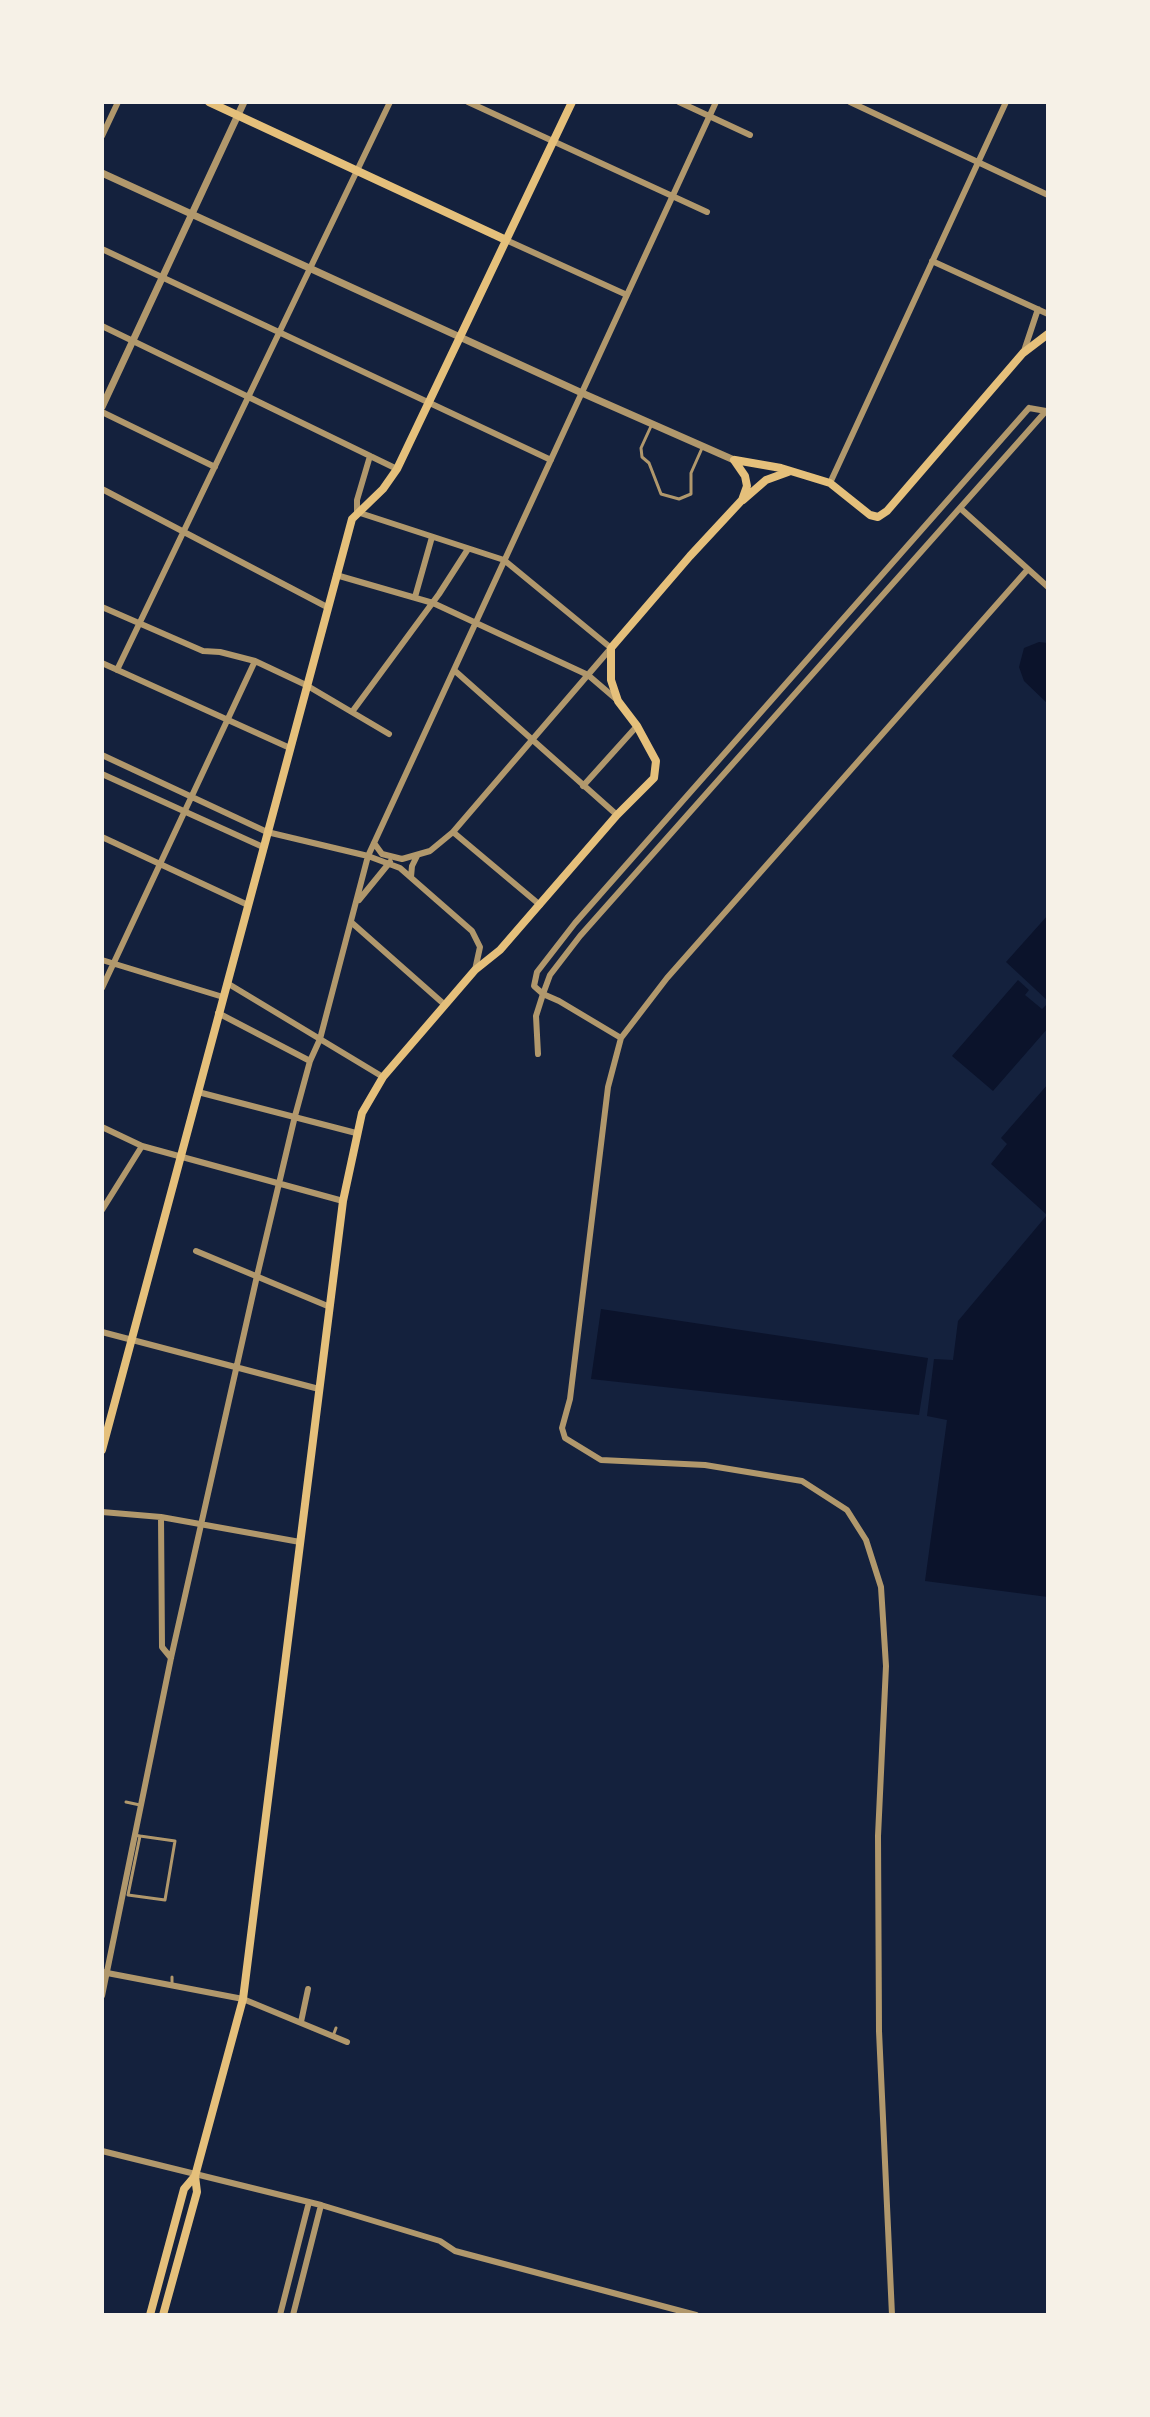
<!DOCTYPE html>
<style>
body{margin:0}
#map{position:relative;width:1150px;height:2417px;overflow:hidden;background:#14213d;font-family:"Varela Round",sans-serif}
canvas{display:block}
.frame{position:absolute;inset:0;border:104px solid #f6f1e7;pointer-events:none}
</style>
<div id="map">
<canvas width="1150" height="2417"></canvas>
<div class="frame"></div>
</div>
<script>
const ctx = document.querySelector('canvas').getContext('2d');
ctx.lineJoin = 'round';
function fill(path, color) {
  ctx.fillStyle = color;
  ctx.fill(path, 'evenodd');
}
function toPath(rows) {
  const path = new Path2D();
  for (const r of rows) {
    path.moveTo(r[0], r[1]);
    for (let i = 2; i < r.length; i += 2) path.lineTo(r[i], r[i + 1]);
  }
  return path;
}
function stroke(path, color, width, dash) {
  ctx.strokeStyle = color;
  ctx.lineWidth = width;
  ctx.lineCap = dash ? 'butt' : 'round';
  ctx.setLineDash(dash || []);
  ctx.stroke(path);
}
const water = toPath([
 [1039,642,1048,643,1048,704,1024,681,1019,667,1024,648],
 [1048,915,1048,1001,1006,962],
 [1018,980,1029,990,1025,995,1042,1009,1048,1003,1048,1028,993,1091,952,1056],
 [1048,1084,1048,1597,925,1581,947,1420,927,1416,934,1359,953,1360,958,1321,1047,1215,991,1164,1007,1144,1001,1138],
 [601,1309,928,1358,919,1415,591,1379]
]);
const service = toPath([
 [652,424,641,448,642,457,649,463,661,494,679,499,691,494,691,473,703,446],
 [126,1802,140,1805],
 [134,1835,140,1836,175,1841,165,1900,128,1895,140,1836],
 [172,1985,172,1977],
 [333,2036,336,2028]
]);
const minor = toPath([
 [468,102,707,212],
 [679,102,750,135],
 [850,102,1048,195],
 [102,136,118,102],
 [506,240,627,295],
 [102,249,551,460],
 [932,261,1048,314],
 [102,326,397,469],
 [1024,351,1038,309],
 [1029,408,1046,411,580,936,550,975,543,994,534,986,537,972,575,923,1029,408],
 [102,412,215,467],
 [370,456,357,500,357,512,504,560,611,648,453,832,430,851,402,859,382,854,374,843],
 [830,483,1006,102],
 [102,489,327,607],
 [960,508,1048,587],
 [336,575,433,603,588,675,616,699],
 [415,597,432,537],
 [102,607,203,651,220,652,255,661,306,685,389,734],
 [102,663,290,748],
 [117,670,390,102],
 [454,670,617,815],
 [352,712,439,594,468,549],
 [102,755,267,832,368,856,400,868,472,931,480,947,475,970],
 [102,774,263,847],
 [583,786,637,726],
 [453,832,540,905],
 [102,837,248,905],
 [411,877,412,866,417,856],
 [359,900,390,862],
 [351,922,445,1005],
 [102,960,223,997],
 [227,983,383,1077],
 [102,988,255,661],
 [218,1013,310,1061],
 [538,1054,536,1016,543,994,559,1001,621,1038],
 [198,1092,356,1133],
 [102,1127,142,1146,343,1201],
 [102,1210,142,1146],
 [196,1251,330,1307],
 [102,1332,319,1389],
 [102,1512,161,1517,300,1542],
 [161,1517,162,1647,171,1658],
 [102,1972,243,1999,347,2042],
 [102,1996,171,1658,257,1276,295,1116,310,1061,320,1039,368,856,716,102],
 [301,2022,308,1989],
 [102,2151,321,2205,440,2241,455,2251,696,2315],
 [280,2315,309,2202],
 [293,2315,321,2205],
 [892,2315,879,2031,878,1836,886,1666,881,1587,866,1540,847,1510,802,1481,705,1465,601,1460,565,1438,562,1428,570,1399,608,1087,621,1038,667,978,1028,569]
]);
const tertiary = toPath([
 [102,173,582,393,734,460],
 [102,407,244,102]
]);
const secondary = toPath([
 [209,102,506,240],
 [735,460,781,468,830,483,870,515,878,517,887,511,1023,353,1048,334],
 [743,500,766,480,788,472],
 [102,1450,352,519,383,489,397,469,572,102],
 [150,2315,184,2189,195,2176,243,1999,343,1201,362,1113,383,1077,475,970,500,950,617,815,654,778,656,761,637,726,618,701,611,680,611,648,690,556,742,500,747,486,745,476,734,460],
 [163,2315,197,2192,195,2176]
]);
fill(water, '#0b132b');
stroke(service, '#b1986c', 3);
stroke(minor, '#b1986c', 6);
stroke(tertiary, '#b1986c', 7);
stroke(secondary, '#e5c07b', 8);
</script>
